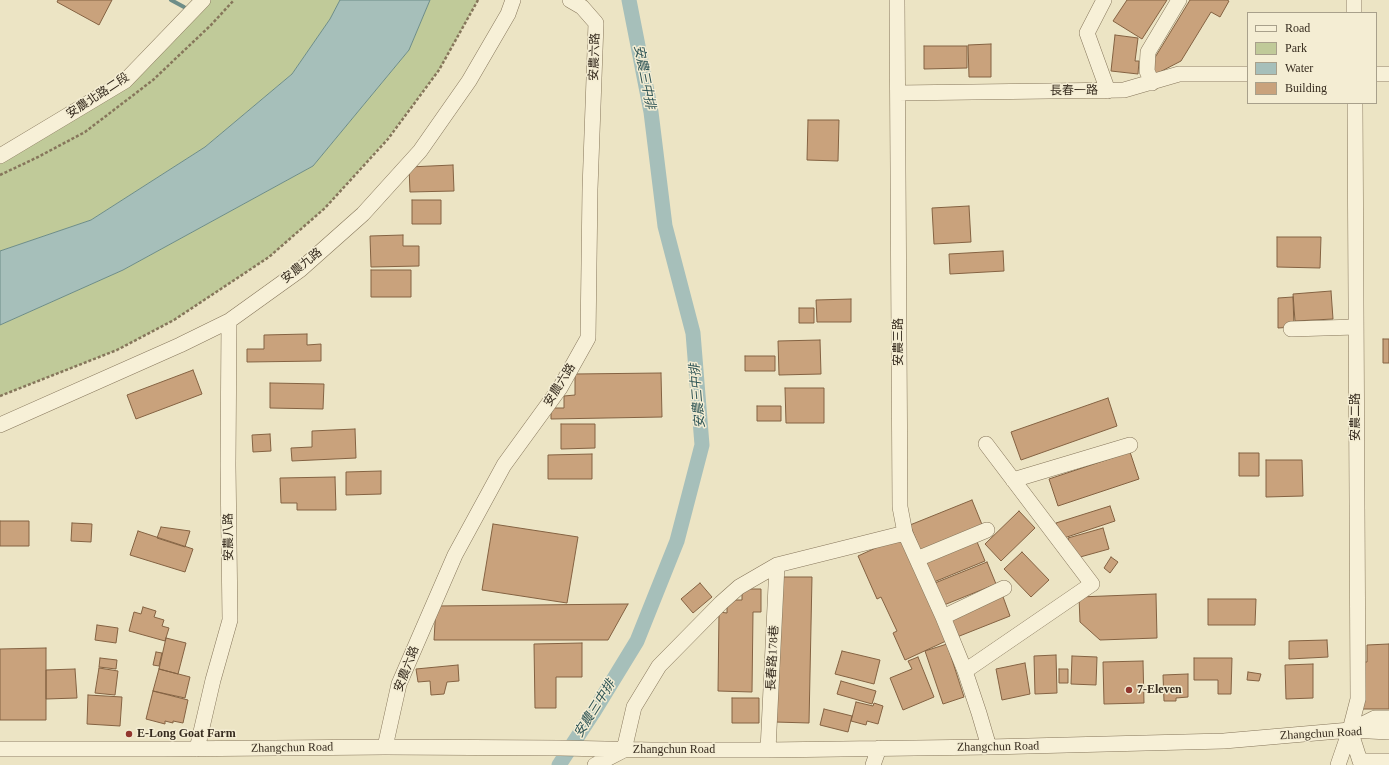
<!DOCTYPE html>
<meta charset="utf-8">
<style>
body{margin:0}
#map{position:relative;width:1389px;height:765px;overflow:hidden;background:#ece4c4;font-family:"Times New Roman",serif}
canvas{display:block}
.legend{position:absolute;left:1247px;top:12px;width:130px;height:92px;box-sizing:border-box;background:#f4edd3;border:1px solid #a8a08b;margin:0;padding:5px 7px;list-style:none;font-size:12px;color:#372c1f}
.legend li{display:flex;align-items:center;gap:8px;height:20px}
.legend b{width:20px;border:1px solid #a8a08b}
</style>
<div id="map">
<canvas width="1389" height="765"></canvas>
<ul class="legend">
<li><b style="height:5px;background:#f7f0d7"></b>Road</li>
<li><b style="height:11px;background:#c0ca99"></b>Park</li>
<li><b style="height:11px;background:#a6bfba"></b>Water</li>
<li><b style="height:11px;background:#c9a27c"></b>Building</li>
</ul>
</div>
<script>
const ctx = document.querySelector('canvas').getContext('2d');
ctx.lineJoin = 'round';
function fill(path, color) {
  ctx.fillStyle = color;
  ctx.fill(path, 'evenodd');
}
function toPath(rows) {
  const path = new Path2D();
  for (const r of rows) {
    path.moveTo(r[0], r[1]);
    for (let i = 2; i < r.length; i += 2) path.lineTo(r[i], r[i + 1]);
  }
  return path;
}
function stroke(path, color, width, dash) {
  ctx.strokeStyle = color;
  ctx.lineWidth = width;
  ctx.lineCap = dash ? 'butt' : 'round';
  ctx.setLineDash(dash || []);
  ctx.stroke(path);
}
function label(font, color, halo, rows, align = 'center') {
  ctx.font = font + ' "Times New Roman","Noto Sans TC",serif';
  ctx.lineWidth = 3;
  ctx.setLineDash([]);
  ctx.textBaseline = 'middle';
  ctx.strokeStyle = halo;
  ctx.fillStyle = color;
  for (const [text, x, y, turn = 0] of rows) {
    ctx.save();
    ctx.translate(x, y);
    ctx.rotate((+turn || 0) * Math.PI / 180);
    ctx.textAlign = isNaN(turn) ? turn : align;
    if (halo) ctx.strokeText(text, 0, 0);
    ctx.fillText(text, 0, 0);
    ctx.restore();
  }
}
const green = toPath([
 [203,0,340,0,330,19,292,74,205,147,91,220,0,251,0,156,125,81],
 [430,0,478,0,439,70,388,138,325,208,269,257,174,320,117,350,0,396,0,325,123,270,313,166,409,50]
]);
const water = toPath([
 [340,0,430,0,409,50,313,166,123,270,0,325,0,251,91,220,205,147,292,74,330,19,340,0]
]);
const stream = toPath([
 [171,0,184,7]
]);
const canal = toPath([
 [559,765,593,713,637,641,677,541,702,445,693,333,665,226,651,112,629,0]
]);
const building = toPath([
 [58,0,112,0,99,25,57,2,58,0],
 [1127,0,1167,0,1142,39,1113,21,1127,0],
 [1190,0,1227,0,1229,1,1220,17,1211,12,1181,61,1156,74,1148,69,1190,0],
 [1115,35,1138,38,1135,61,1139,61,1138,74,1111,71,1115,35],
 [991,44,991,77,969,77,968,45,991,44],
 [924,46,967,46,967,68,924,69,924,46],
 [808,120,839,120,838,161,807,160,808,120],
 [453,165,454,191,410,192,409,167,453,165],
 [412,200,441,200,441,224,412,224,412,200],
 [969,206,971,242,934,244,932,208,969,206],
 [403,235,403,246,419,246,419,266,371,267,370,236,403,235],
 [1277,237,1321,237,1320,268,1277,267,1277,237],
 [1003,251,1004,271,950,274,949,254,1003,251],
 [371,270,411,270,411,297,371,297,371,270],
 [1331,291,1333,319,1295,321,1293,294,1331,291],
 [1293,297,1294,327,1278,328,1278,298,1293,297],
 [851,299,851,322,817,322,816,300,851,299],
 [799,308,814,308,814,323,799,323,799,308],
 [307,334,307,345,321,344,321,361,247,362,247,349,264,349,264,335,307,334],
 [1383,339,1389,339,1389,363,1383,363,1383,339],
 [820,340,821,374,779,375,778,341,820,340],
 [745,356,775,356,775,371,745,371,745,356],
 [193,370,202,394,136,419,127,395,193,370],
 [661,373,662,417,551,419,551,408,564,408,564,396,575,395,575,374,661,373],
 [270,383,324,384,323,409,270,408,270,383],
 [785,388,824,388,824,423,786,423,785,388],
 [1108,398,1117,426,1021,460,1011,432,1108,398],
 [757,406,781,406,781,421,757,421,757,406],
 [561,424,595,424,595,448,561,449,561,424],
 [355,429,356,458,292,461,291,448,312,447,312,431,355,429],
 [270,434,271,451,253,452,252,435,270,434],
 [1130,452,1139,479,1058,506,1049,479,1130,452],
 [1239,453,1259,453,1259,476,1239,476,1239,453],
 [592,454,592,479,548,479,548,455,592,454],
 [1266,460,1302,460,1303,496,1266,497,1266,460],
 [381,471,381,494,346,495,346,472,381,471],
 [335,477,336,510,297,510,297,503,281,503,280,478,335,477],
 [972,500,983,527,921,552,910,525,972,500],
 [1110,506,1115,521,1061,539,1056,523,1110,506],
 [1019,511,1035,528,1001,561,985,544,1019,511],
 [0,521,29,521,29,546,0,546,0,521],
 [72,523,92,524,91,542,71,541,72,523],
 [493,524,578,537,567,603,482,590,493,524],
 [161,527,190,531,185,547,157,538,161,527],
 [1103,528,1109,549,1073,559,1068,538,1103,528],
 [138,531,193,549,185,572,130,555,138,531],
 [900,537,946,641,905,660,893,633,897,631,881,597,877,599,858,556,900,537],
 [975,537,985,561,934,582,924,559,975,537],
 [1022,552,1049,580,1031,597,1004,569,1022,552],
 [1111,557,1118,562,1110,573,1104,568,1111,557],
 [987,562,996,584,944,605,935,583,987,562],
 [778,577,812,577,809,723,775,722,778,577],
 [700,583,712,597,693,613,681,599,700,583],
 [742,589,761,589,761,612,753,612,752,692,718,691,719,612,727,613,727,600,742,600,742,589],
 [1002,594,1010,616,957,637,949,616,1002,594],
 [1156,594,1157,638,1100,640,1080,622,1079,597,1156,594],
 [1208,599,1256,599,1255,625,1208,625,1208,599],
 [628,604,608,640,434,640,436,606,628,604],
 [143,607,156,611,154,617,164,620,162,626,169,628,165,641,129,631,134,612,141,614,143,607],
 [97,625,118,628,116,643,95,640,97,625],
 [166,638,186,643,178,674,159,669,166,638],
 [1327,640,1328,657,1289,659,1289,641,1327,640],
 [582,643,582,677,556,677,556,708,535,708,534,644,582,643],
 [947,644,964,697,943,704,925,651,947,644],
 [1389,644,1389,709,1361,709,1361,662,1367,662,1367,645,1389,644],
 [46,648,46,720,0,720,0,649,46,648],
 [842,651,880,660,874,684,835,674,842,651],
 [156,652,162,653,159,666,153,665,156,652],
 [1056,655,1057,693,1035,694,1034,656,1056,655],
 [1072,656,1097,657,1096,685,1071,684,1072,656],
 [918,657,934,697,903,710,890,678,912,669,908,661,918,657],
 [100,658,117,660,116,669,99,667,100,658],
 [1194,658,1232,658,1231,694,1218,694,1218,680,1194,680,1194,658],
 [1143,661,1144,703,1104,704,1103,662,1143,661],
 [1025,663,1030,694,1002,700,996,669,1025,663],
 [1313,664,1313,698,1286,699,1285,665,1313,664],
 [458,665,459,681,447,682,444,694,431,695,430,681,418,682,416,669,458,665],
 [99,668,118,671,115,695,95,693,99,668],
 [75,669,77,698,46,699,46,670,75,669],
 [159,669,190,677,185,698,153,691,159,669],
 [1059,669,1068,669,1068,683,1059,683,1059,669],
 [1248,672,1261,674,1259,681,1247,680,1248,672],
 [1188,674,1188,697,1176,698,1176,701,1164,701,1163,675,1188,674],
 [841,681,876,691,872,704,837,694,841,681],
 [153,691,188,700,183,723,173,721,173,723,165,721,165,724,146,719,153,691],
 [88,695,122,697,120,726,87,724,88,695],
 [732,698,759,698,759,723,732,723,732,698],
 [856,702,873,706,874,703,883,706,878,724,867,721,866,725,851,721,856,702],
 [824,709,852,716,848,732,820,725,824,709]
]);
const path = toPath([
 [0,175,38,157,85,132,153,80,211,25,234,0],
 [0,396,117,350,174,320,269,257,325,208,388,139,439,70,478,0]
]);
const minor = toPath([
 [897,0,900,507,905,533,943,617,965,671],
 [1104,0,1087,33,1108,91],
 [1354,0,1354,13],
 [1376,74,1389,74],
 [1152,83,1147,71,1148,52,1179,0],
 [898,93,1124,90,1179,74,1248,74],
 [0,156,125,81,203,0],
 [1291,329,1356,327],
 [0,425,180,345,229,321,300,270,363,214,420,151,469,81,508,14,513,0],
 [986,444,1092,584,965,671,979,713,989,747],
 [1013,480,1130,445],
 [917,559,987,530],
 [943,617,1004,588],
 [1353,729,1375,718,1389,718],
 [1350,730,1360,761,1389,761],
 [385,747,399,684,455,555,504,465,560,388,588,338,590,189,596,23,582,7,570,0],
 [0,749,164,749,385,747,560,748,651,750,768,750,989,747,1224,741,1350,730,1389,732],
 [197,749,213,680,230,620,228,465,229,321],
 [768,750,777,565],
 [595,765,624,750,634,707,659,666,721,603,739,587,777,565,905,533],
 [873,765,879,748],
 [1338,765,1350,730,1358,699,1355,103]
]);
const markers = [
 [1129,690,4,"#92362e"],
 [129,734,4,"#92362e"]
];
const streetNames = [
 ["安農六路",595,57,-88],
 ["長春一路",1074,91,-1],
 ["安農北路二段",98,96,-33],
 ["安農九路",302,266,-39],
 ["安農三路",899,342,-90],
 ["安農六路",560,385,-58],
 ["安農二路",1356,417,-90],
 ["安農八路",229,537,-91],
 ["長春路178巷",773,658,-87],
 ["安農六路",407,669,-69],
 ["Zhangchun Road",1321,734,-3],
 ["Zhangchun Road",998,747,-1],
 ["Zhangchun Road",292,748,-1],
 ["Zhangchun Road",674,750]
];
const poiNames = [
 ["7-Eleven",1137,690],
 ["E-Long Goat Farm",137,734]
];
const waterNames = [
 ["安農三中排",644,77,79],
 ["安農三中排",698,396,-95],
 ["安農三中排",595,709,-58]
];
fill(green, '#c0ca99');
fill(water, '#a6bfba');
stroke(water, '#6d8d88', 1);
stroke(stream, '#6d8d88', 4);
stroke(canal, '#a6bfba', 15);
fill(building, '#c9a27c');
stroke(building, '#846242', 1);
stroke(minor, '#86765b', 16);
stroke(path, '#86765b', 2.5, [3, 2]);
stroke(minor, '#f7f0d7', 15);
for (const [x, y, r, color] of markers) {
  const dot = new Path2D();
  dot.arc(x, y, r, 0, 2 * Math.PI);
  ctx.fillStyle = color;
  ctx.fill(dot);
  stroke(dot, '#f4edd3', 1.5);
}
label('12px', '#372c1f', '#f4edd3', streetNames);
label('bold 12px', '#372c1f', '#f4edd3', poiNames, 'left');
label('italic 13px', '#2f5556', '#f4edd3', waterNames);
</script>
